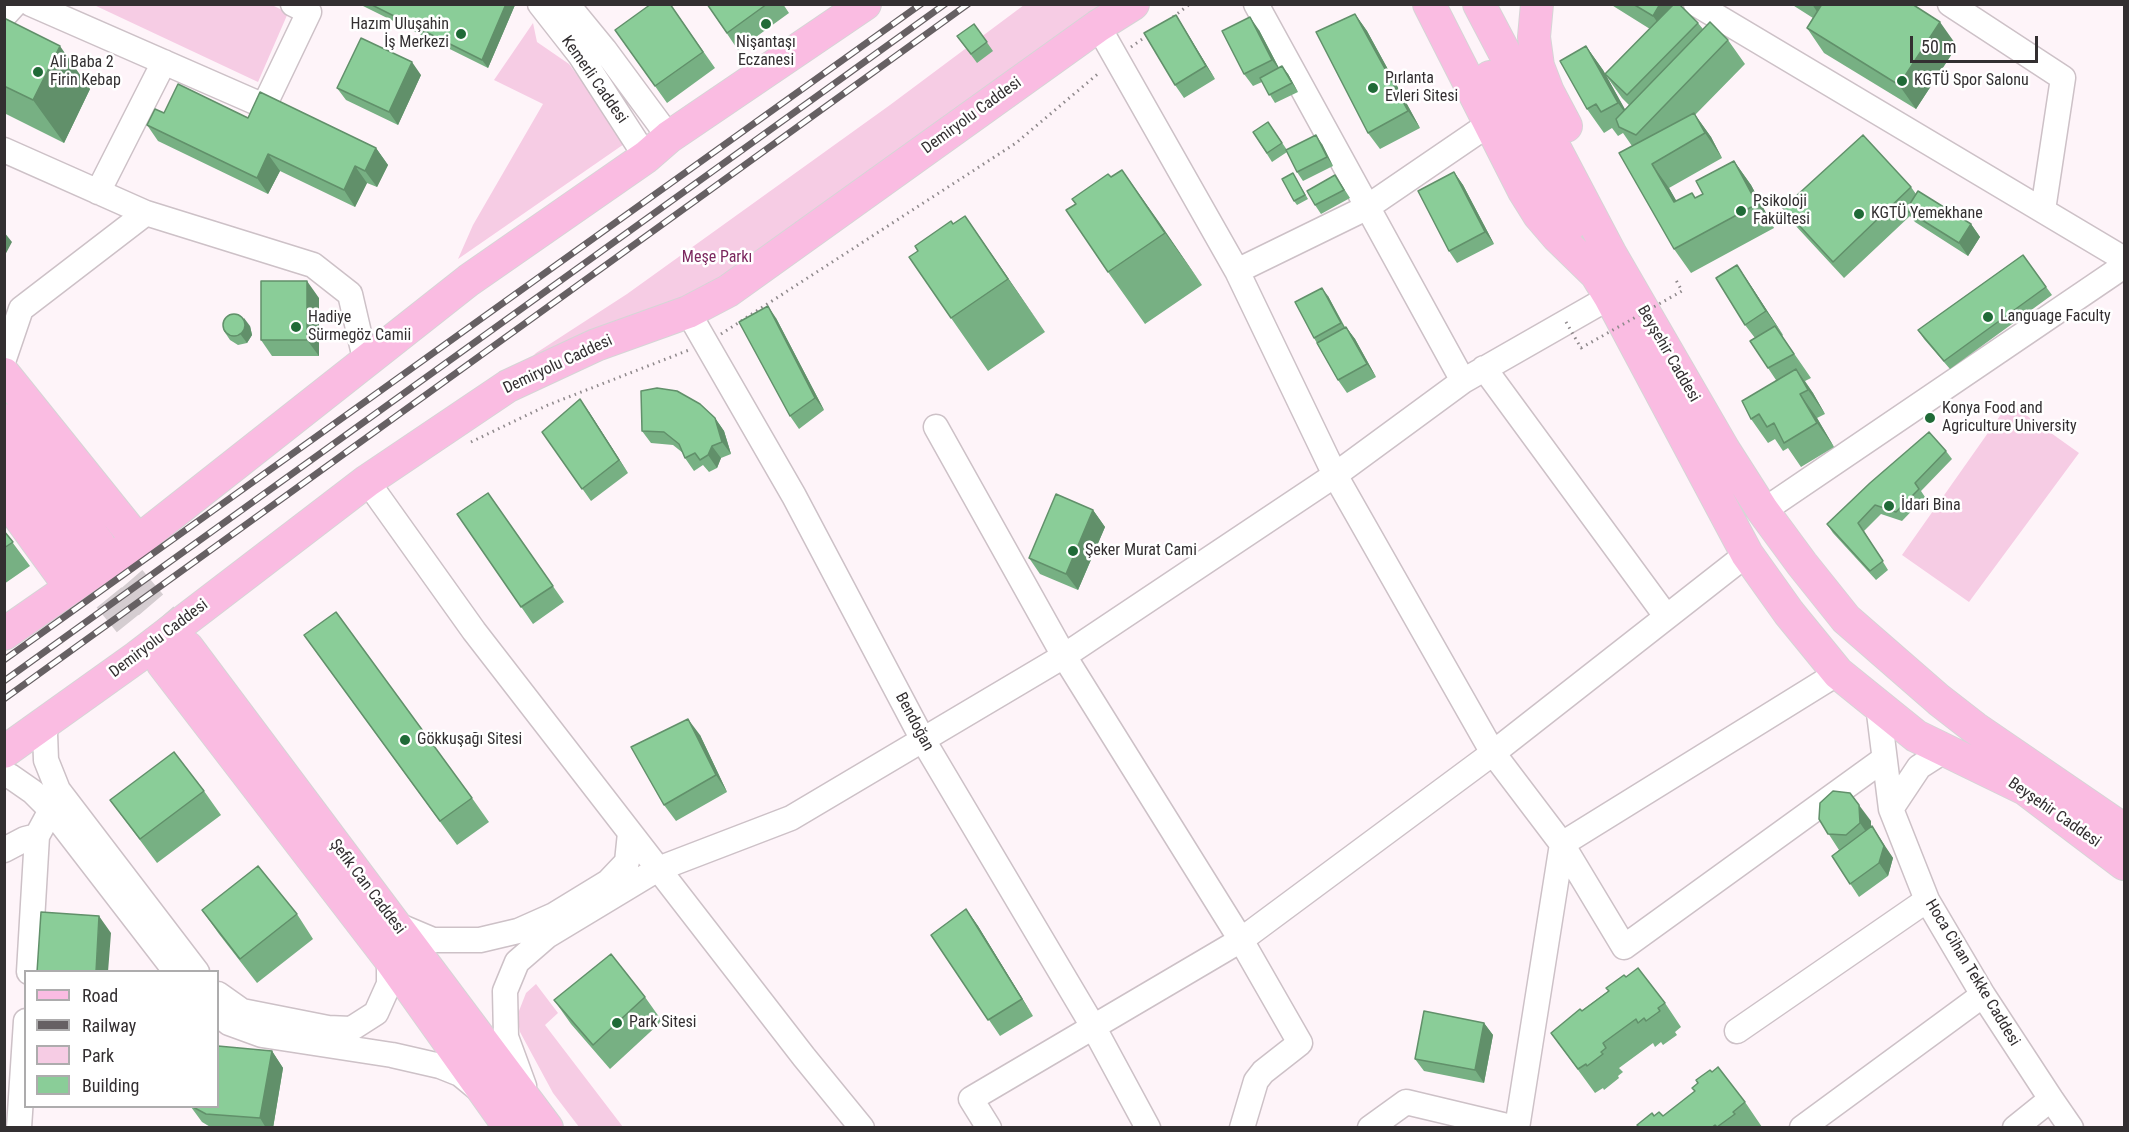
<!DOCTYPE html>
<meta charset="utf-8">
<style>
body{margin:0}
#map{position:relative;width:2129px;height:1132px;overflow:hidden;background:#fef4f9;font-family:"Roboto Condensed",sans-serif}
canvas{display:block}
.frame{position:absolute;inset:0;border:6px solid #332f31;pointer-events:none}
.legend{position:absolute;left:24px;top:970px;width:195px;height:138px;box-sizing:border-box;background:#fff;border:2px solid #adacad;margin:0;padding:8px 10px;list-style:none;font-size:18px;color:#332f31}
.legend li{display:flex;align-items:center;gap:12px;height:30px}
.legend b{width:30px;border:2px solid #adacad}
.scale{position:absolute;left:1910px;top:36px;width:128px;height:27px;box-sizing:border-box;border:3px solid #332f31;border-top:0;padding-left:8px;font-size:18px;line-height:21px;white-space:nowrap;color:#332f31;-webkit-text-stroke:4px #fff;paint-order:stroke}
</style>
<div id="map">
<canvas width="2129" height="1132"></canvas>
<div class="frame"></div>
<ul class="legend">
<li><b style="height:8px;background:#fabce2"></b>Road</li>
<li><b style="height:8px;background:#666063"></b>Railway</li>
<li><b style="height:16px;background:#f6cce4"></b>Park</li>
<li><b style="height:16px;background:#8acd98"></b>Building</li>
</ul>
<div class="scale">50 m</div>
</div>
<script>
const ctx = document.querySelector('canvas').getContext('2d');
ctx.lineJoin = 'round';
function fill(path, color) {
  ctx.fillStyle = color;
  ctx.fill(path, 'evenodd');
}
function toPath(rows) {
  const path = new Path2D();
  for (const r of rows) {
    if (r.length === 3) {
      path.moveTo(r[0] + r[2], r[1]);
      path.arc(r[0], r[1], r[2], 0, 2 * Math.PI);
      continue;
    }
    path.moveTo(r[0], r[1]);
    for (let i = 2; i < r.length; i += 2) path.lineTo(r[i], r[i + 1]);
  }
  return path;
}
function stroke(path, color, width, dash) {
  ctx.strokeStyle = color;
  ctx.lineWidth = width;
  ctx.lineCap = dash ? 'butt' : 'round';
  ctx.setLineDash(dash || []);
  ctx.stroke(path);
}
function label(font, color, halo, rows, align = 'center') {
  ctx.font = font + ' "Roboto Condensed",sans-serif';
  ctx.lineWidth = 5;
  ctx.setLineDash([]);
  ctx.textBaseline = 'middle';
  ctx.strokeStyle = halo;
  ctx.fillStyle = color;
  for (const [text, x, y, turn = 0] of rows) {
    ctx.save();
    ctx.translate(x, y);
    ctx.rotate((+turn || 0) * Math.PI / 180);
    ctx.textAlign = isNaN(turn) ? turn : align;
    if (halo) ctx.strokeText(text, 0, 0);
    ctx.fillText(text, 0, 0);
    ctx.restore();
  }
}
const green = toPath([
 [270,4,288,13,258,82,94,5],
 [1024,5,1100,5,1005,73,729,279,532,357,536,353,627,294,890,105],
 [533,23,537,42,569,64,627,142,458,259,473,225,543,104,494,80],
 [2009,403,2079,453,1969,602,1902,555],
 [536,984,558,1013,545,1025,623,1127,579,1127,553,1093,520,1032,517,1016,526,993]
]);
const majorTunnel = toPath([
 [99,544,187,647],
 [79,560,163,664]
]);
const path = toPath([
 [1173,17,1190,4],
 [1131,47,1148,35],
 [721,334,1016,143,1100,72],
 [471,442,548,405,689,350]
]);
const minor = toPath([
 [31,4,264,106,309,12,293,4],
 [540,4,580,55,646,157],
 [567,4,604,49,669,137],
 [1256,4,1463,381],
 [1696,4,2124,259],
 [1950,4,2063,78,2043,210],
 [4,16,15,4],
 [1098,26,1237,271,1335,475,1493,753,1562,844,1624,947,1884,759],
 [4,150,146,213],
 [98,192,164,62],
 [1237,271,1366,208,1489,124],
 [688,312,794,496,923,740,1094,1028,1148,1128],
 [4,359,21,309,146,213,313,265,350,294,366,363],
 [1484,368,1666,616],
 [936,427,1064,656,1241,940,1300,1043,1263,1072,1256,1081,1242,1128],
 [367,481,474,631,804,1057,862,1128],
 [1763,511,2124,266],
 [1878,705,1891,809,1927,900,1983,995,2051,1099,2071,1128],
 [48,720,45,733,46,760,58,790,197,972],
 [4,776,10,776,33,792,51,810,176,972],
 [1891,809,1919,767,1947,749],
 [4,850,25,839,37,836],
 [395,924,433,940,480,940,518,931,554,915,608,882,627,862,630,833],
 [29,972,37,836,51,810],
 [218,994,242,1011,328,1028,351,1029,376,1013,389,984,389,958],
 [218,1014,229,1023,262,1035,392,1055,440,1066,460,1074,477,1088],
 [1737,1031,1927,900],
 [524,1086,506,1037,505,991,517,962,547,936,658,869,791,818,1064,656,1335,475,1463,381,1610,297],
 [19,1128,26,1021],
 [989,1128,971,1099,1241,940,1493,753,1747,554],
 [1370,1128,1406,1102,1515,1128],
 [1517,1128,1562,844,1838,673],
 [1802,1128,1983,995],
 [2015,1128,2051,1099]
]);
const major = toPath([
 [1429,4,1524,191,1539,215,1557,236,1596,274,1610,297,1747,554,1789,613,1838,673,1916,736,2025,789,2124,864],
 [1479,4,1610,253,1724,450,1763,511,1802,564,1846,619,1939,700,1975,728,2124,830],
 [1537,4,1534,37,1538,66,1548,92,1566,126],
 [1490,77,1569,226],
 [4,374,138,541],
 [4,420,99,544],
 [4,463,79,560],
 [12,507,71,588],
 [4,634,138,541,469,280,646,157,669,137,865,4],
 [187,647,547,1128],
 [163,664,389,958,510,1128],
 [4,752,137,657,367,481,508,386,596,345,688,312,728,291,1098,26,1133,4]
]);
const rail = toPath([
 [4,660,921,4],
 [4,681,945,4],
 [4,699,968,4]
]);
const pathBridge = toPath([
 [1566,322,1581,348,1682,291,1676,280]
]);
const wall = toPath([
 [359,4,514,4,515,5,488,68],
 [670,4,715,68,667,103,615,30],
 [707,4,783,4,789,13,738,50],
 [1610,4,1679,4,1698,23,1703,29,1728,40,1745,64,1695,115,1711,137,1722,158,1669,188,1676,201,1695,198,1703,194,1734,161,1751,185,1774,228,1691,273,1674,249,1632,146,1623,133,1618,136,1612,128,1604,133,1587,109,1586,46,1603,70,1625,110,1629,105,1622,98,1605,74,1650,29],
 [1791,4,1912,4,1957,46,1916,109,1824,53,1807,28,1813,18],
 [1355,14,1367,31,1420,128,1380,149,1368,133],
 [4,18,90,89,64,143,6,114,4,112],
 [974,24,993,51,977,63,957,36],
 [1184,28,1215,79,1184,98,1175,85],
 [1259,30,1279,68,1288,74,1298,92,1275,103,1262,82,1253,86,1244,74],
 [421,75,398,125,346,100,337,88],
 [164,113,248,118,376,148,388,165,377,187,367,183,355,207,280,171,268,194,158,141,147,125],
 [1268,122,1287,150,1322,144,1333,166,1303,181,1297,172,1287,152,1272,162,1253,132],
 [1122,170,1202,285,1145,324,1108,272,1111,177],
 [1454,172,1463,185,1494,244,1457,263,1449,251],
 [1293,173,1308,199,1297,205,1294,201],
 [1341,184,1350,198,1321,214,1315,205],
 [1911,187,1916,194,1971,224,1980,237,1968,256,1915,222,1910,216,1844,278,1794,224,1783,208],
 [965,216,1045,332,988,371,951,318,953,224],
 [2023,255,2052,295,1950,369,1924,339,1918,330],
 [1737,265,1753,289,1783,335,1782,336,1811,378,1805,381,1813,393,1825,414,1817,418,1834,447,1801,467,1788,448,1783,451,1775,439,1768,443,1751,419,1776,380,1768,368,1755,338,1745,325],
 [1328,296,1345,327,1346,327,1355,339,1376,377,1347,393,1338,380,1314,338],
 [319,298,319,356,272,356,261,340],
 [776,318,824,410,799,429,790,416],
 [250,326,252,335,247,343,238,345,230,340,224,331],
 [589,412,628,473,591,501,542,432],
 [715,418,724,431,731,454,721,458,717,468,709,472,703,465,694,471,685,458,683,453,673,445,651,443,642,431],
 [1946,451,1952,459,1921,491,1925,497,1902,521,1881,514,1864,531,1888,570,1876,580,1833,533,1827,524],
 [488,493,564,602,533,624,457,514],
 [1093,510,1105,527,1078,590,1040,574,1029,558],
 [4,531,30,566,4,584],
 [304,635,472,798,489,822,457,845],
 [700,735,727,792,676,821,664,805],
 [204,791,221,815,157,863,110,800],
 [1819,819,1871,821,1871,827,1893,858,1888,876,1859,897,1832,856,1839,850],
 [966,909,978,926,1033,1016,1000,1036,931,935],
 [202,910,297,914,313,939,257,983,219,934],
 [1626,977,1665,1003,1681,1027,1675,1032,1677,1035,1663,1045,1661,1042,1655,1047,1653,1043,1619,1068,1623,1072,1618,1076,1619,1078,1604,1090,1603,1088,1595,1093,1551,1033,1608,991],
 [645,997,662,1021,610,1069,571,1024,554,1000],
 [1484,1023,1493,1035,1484,1083,1424,1071,1415,1059],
 [272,1051,283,1068,273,1128,212,1128,202,1122,191,1107,218,1107],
 [1745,1102,1762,1127,1761,1128,1638,1128,1654,1116,1663,1116]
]);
const shadedWall = toPath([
 [506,4,514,4,515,5,488,68,482,60],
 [1660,4,1674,4,1670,40,1653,16],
 [1812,4,1841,4,1827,27],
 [1355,14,1367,31,1420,128,1408,111],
 [1176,15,1184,28,1215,79,1206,66],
 [1250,17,1259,30,1281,72,1272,60],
 [1940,22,1957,46,1916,109,1899,85],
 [60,46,90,89,64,143,33,100],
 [1586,46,1603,70,1635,127,1618,103],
 [412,62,421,75,398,125,389,112],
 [1282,66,1288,74,1298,92,1292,83],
 [1694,113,1711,137,1722,158,1705,133],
 [1316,135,1322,144,1333,166,1327,157],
 [376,148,388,165,377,187,365,171],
 [268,154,280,171,268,194,257,178],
 [1734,161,1751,185,1774,228,1757,204],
 [1652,164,1669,188,1691,226,1674,202],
 [355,166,367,183,355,207,344,190],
 [1122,170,1159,222,1202,285,1165,233],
 [1454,172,1463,185,1494,244,1485,232],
 [965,216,1002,269,1045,332,1008,279],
 [1971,224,1980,237,1968,256,1959,243],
 [4,232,12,242,4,257],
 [1737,265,1753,289,1783,335,1766,311],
 [307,281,319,298,319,356,307,340],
 [1322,288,1328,296,1347,332,1341,323],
 [768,306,776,318,824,410,815,398],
 [244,318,250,326,252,335,247,343,241,335],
 [1346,327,1355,339,1376,377,1367,364],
 [1796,369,1813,393,1825,414,1808,390],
 [1800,394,1817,418,1834,447,1817,423],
 [580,399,589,412,628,473,619,460],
 [715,418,724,431,731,454,722,442],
 [712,446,721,458,717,468,708,455],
 [1093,510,1105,527,1078,590,1066,574],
 [688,719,700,735,727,792,716,775],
 [1859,805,1871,821,1871,839,1860,823],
 [1872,826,1893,858,1888,876,1879,863],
 [966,909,978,926,1033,1016,1022,999],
 [99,916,111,933,108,972,96,972],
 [1484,1023,1493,1035,1484,1083,1475,1070],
 [272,1051,283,1068,273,1128,266,1128,260,1118]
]);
const building = toPath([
 [370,4,506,4,482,60,370,4],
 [651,4,670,4,703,52,655,86,615,30,651,4],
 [707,4,767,4,727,33,707,4],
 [1633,4,1660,4,1653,16,1633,4],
 [1674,4,1679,4,1698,23,1627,95,1605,74,1674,4],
 [1822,4,1912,4,1940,22,1899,85,1807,28,1822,4],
 [1355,14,1408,111,1368,133,1316,32,1355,14],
 [1176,15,1206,66,1175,85,1144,33,1176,15],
 [1250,17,1272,60,1244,74,1222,31,1250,17],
 [4,18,60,46,33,100,4,86,4,18],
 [1710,22,1728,40,1636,135,1619,127,1616,119,1710,22],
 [974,24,987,42,971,54,957,36,974,24],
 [361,38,412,62,389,112,337,88,361,38],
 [1586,46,1618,103,1601,112,1596,104,1587,109,1560,61,1586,46],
 [1282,66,1292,83,1269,95,1260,78,1282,66],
 [178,84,248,118,260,92,376,148,365,171,355,166,344,190,268,154,257,178,147,125,155,109,164,113,178,84],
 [1694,113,1705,133,1652,164,1674,202,1692,193,1695,198,1703,194,1696,181,1734,161,1757,204,1674,249,1619,153,1694,113],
 [1268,122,1282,143,1267,153,1253,132,1268,122],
 [1316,135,1327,157,1297,172,1286,150,1316,135],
 [1863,135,1911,187,1833,262,1783,208,1863,135],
 [1122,170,1165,233,1108,272,1066,210,1076,204,1072,199,1108,174,1111,177,1122,170],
 [1454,172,1485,232,1449,251,1418,191,1454,172],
 [1293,173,1305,195,1294,201,1282,179,1293,173],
 [1335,175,1344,190,1315,205,1307,191,1335,175],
 [1918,191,1971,224,1959,243,1906,210,1918,191],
 [965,216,1008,279,951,318,909,257,918,251,915,246,951,221,953,224,965,216],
 [2023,255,2046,287,1944,361,1918,330,2023,255],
 [1737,265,1766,311,1745,325,1716,278,1737,265],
 [261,281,307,281,307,340,261,340,261,281],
 [1322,288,1341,323,1314,338,1295,302,1322,288],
 [768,306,815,398,790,416,739,322,768,306],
 [234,325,11],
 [1775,326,1794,354,1768,368,1750,341,1775,326],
 [1346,327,1367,364,1338,380,1317,343,1346,327],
 [1796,369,1808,390,1800,394,1817,423,1784,443,1774,423,1767,427,1759,414,1751,419,1742,401,1796,369],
 [657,388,677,391,700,404,715,418,722,442,712,446,708,455,700,460,695,453,685,458,679,444,664,432,642,431,641,391,657,388],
 [580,399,619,460,582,489,542,432,580,399],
 [1929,432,1946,451,1915,483,1919,489,1896,512,1875,505,1858,523,1883,561,1870,571,1827,524,1870,483,1929,432],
 [488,493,553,586,521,607,457,514,488,493],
 [1056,494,1093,510,1066,574,1029,558,1056,494],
 [4,531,13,542,4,548,4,531],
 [336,612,472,798,440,821,304,635,336,612],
 [688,719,716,775,664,805,631,747,688,719],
 [174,752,204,791,140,839,110,800,174,752],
 [1833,791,1850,793,1859,805,1860,823,1846,835,1828,834,1819,819,1820,803,1833,791],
 [1872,826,1884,846,1879,863,1850,884,1832,856,1872,826],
 [258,866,297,914,240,959,202,910,258,866],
 [966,909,1022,999,988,1020,931,935,966,909],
 [41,912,99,916,96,972,37,972,41,912],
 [611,954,645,997,593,1045,554,1000,611,954],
 [1638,968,1665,1003,1658,1008,1660,1011,1646,1021,1644,1018,1638,1023,1636,1019,1603,1043,1606,1048,1601,1052,1603,1054,1587,1066,1586,1064,1578,1069,1551,1033,1580,1009,1582,1011,1609,991,1606,988,1624,975,1626,977,1638,968],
 [1424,1011,1484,1023,1475,1070,1415,1059,1424,1011],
 [218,1046,272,1051,260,1118,206,1114,193,1107,218,1107,218,1046],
 [1718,1067,1745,1102,1733,1112,1735,1114,1717,1127,1715,1125,1711,1128,1638,1128,1639,1127,1637,1125,1652,1113,1654,1116,1659,1112,1663,1116,1695,1091,1692,1088,1698,1083,1696,1080,1710,1070,1712,1072,1718,1067]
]);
const markers = [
 [766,24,6,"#206a37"],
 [461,34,6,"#206a37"],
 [38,72,6,"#206a37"],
 [1902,81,6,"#206a37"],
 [1373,88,6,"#206a37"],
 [1741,211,6,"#206a37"],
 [1859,214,6,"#206a37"],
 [1988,317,6,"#206a37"],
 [296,327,6,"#206a37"],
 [1930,418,6,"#206a37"],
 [1889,506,6,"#206a37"],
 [1073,551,6,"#206a37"],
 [405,740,6,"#206a37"],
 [617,1023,6,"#206a37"]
];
const poiNames = [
 ["Hazım Uluşahin",449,25,"right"],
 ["İş Merkezi",449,43,"right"],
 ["Nişantaşı",766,43,"center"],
 ["Eczanesi",766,61,"center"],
 ["Ali Baba 2",50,63],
 ["Firin Kebap",50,81],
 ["Pırlanta",1385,79],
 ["Evleri Sitesi",1385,97],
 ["KGTÜ Spor Salonu",1914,81],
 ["Psikoloji",1753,202],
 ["Fakültesi",1753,220],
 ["KGTÜ Yemekhane",1871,214],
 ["Language Faculty",2000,317],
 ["Hadiye",308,318],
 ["Sürmegöz Camii",308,336],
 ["Konya Food and",1942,409],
 ["Agriculture University",1942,427],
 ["İdari Bina",1901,506],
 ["Şeker Murat Cami",1085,551],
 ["Gökkuşağı Sitesi",417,740],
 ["Park Sitesi",629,1023]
];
const streetNames = [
 ["Kemerli Caddesi",594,80,55],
 ["Demiryolu Caddesi",972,116,-36],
 ["Beyşehir Caddesi",1668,354,60],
 ["Demiryolu Caddesi",558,365,-25],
 ["Demiryolu Caddesi",159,639,-37],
 ["Bendoğan",914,722,62],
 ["Beyşehir Caddesi",2054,813,35],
 ["Şefik Can Caddesi",367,887,53],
 ["Hoca Cihan Tekke Caddesi",1972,973,59]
];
const parkNames = [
 ["Meşe Parkı",717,258]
];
fill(green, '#f6cce4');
stroke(majorTunnel, '#d5cdd1', 32, [32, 16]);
stroke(minor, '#cdc1c7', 27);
stroke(major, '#d6d5d6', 34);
stroke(path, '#8f898c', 3, [1.5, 4.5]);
stroke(minor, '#fff', 24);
stroke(major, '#fabce2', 32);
stroke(rail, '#666063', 7);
stroke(rail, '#fff', 4.5, [14]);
stroke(pathBridge, '#8f898c', 3, [1.5, 4.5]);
fill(wall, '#77b083');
fill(shadedWall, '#61906a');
fill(building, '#8acd98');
stroke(building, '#61906a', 1.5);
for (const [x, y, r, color] of markers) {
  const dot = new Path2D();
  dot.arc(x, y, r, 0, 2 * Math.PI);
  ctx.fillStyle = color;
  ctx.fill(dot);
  stroke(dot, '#fff', 2);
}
label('16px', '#332f31', '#fff', poiNames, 'left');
label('16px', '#332f31', '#fff', streetNames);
label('16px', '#7b275e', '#fff', parkNames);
</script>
